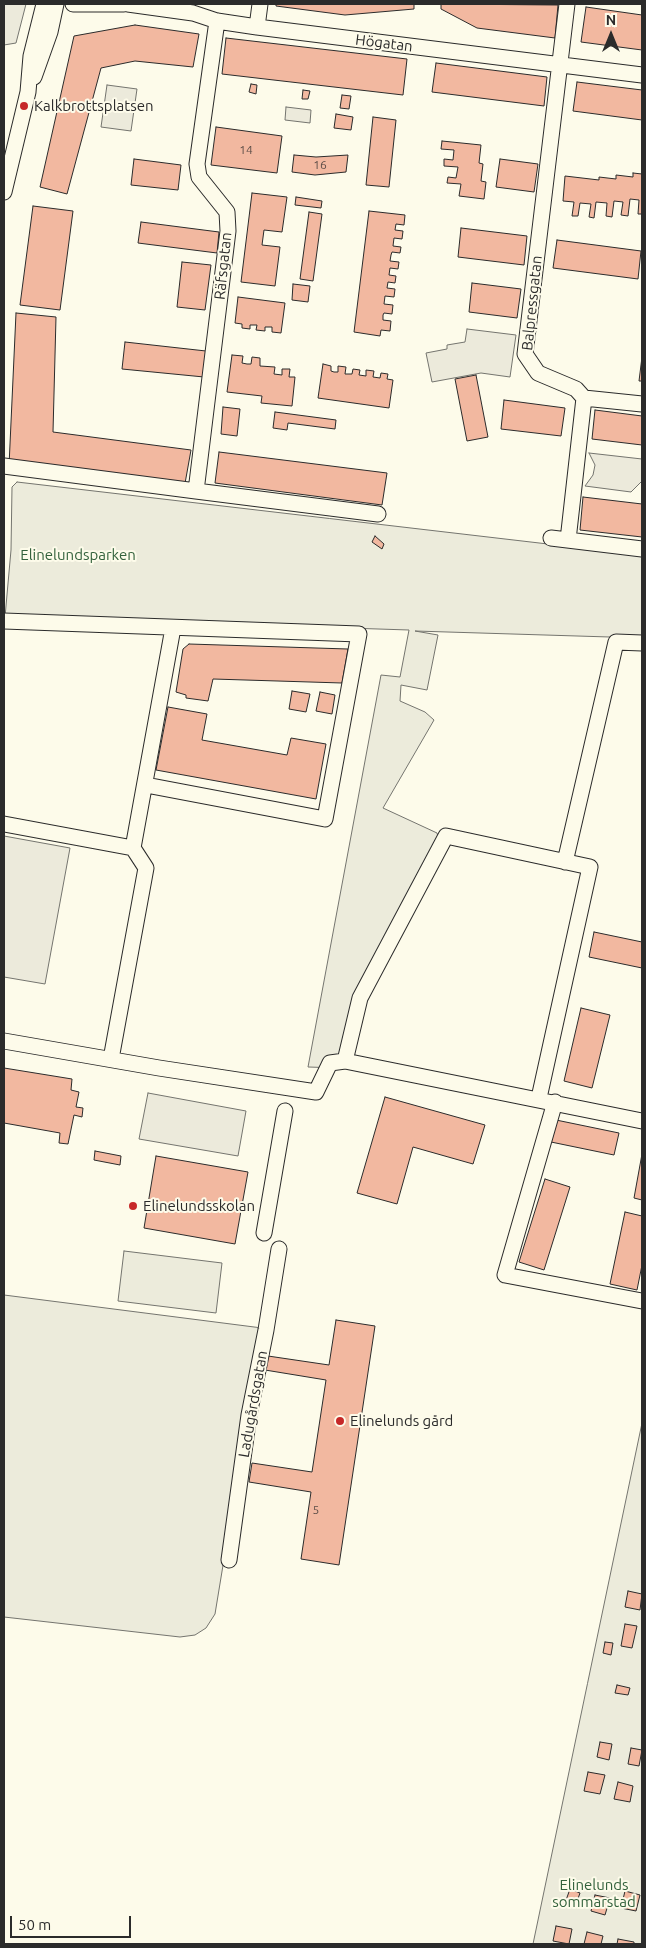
<!DOCTYPE html>
<meta charset="utf-8">
<style>
body{margin:0}
#map{position:relative;width:646px;height:1948px;overflow:hidden;background:#fdfbea;font-family:Ubuntu,sans-serif}
canvas{display:block}
.frame{position:absolute;inset:0;border:5px solid #2b2b2b;pointer-events:none}
.north{position:absolute;left:586px;top:10px;width:50px;height:50px;-webkit-text-stroke:4px #fdfbea;paint-order:stroke;rotate:0deg;font-size:14px;font-weight:700;line-height:20px;text-align:center;color:#2b2b2b}
.north::after{content:'';display:block;margin:auto;width:18px;height:22px;background:#2b2b2b;clip-path:polygon(50% 0,100% 100%,50% 72%,0 100%)}
.scale{position:absolute;left:10px;top:1916px;width:121px;height:22px;box-sizing:border-box;border:2px solid #2b2b2b;border-top:0;padding-left:6px;font-size:15px;line-height:18px;white-space:nowrap;color:#2b2b2b;-webkit-text-stroke:4px #fdfbea;paint-order:stroke}
</style>
<div id="map">
<canvas width="646" height="1948"></canvas>
<div class="frame"></div>
<div class="north">N</div>
<div class="scale">50 m</div>
</div>
<script>
const ctx = document.querySelector('canvas').getContext('2d');
ctx.lineJoin = 'round';
function fill(path, color) {
  ctx.fillStyle = color;
  ctx.fill(path, 'evenodd');
}
function toPath(rows) {
  const path = new Path2D();
  for (const r of rows) {
    path.moveTo(r[0], r[1]);
    for (let i = 2; i < r.length; i += 2) path.lineTo(r[i], r[i + 1]);
  }
  return path;
}
function stroke(path, color, width, dash) {
  ctx.strokeStyle = color;
  ctx.lineWidth = width;
  ctx.lineCap = dash ? 'butt' : 'round';
  ctx.setLineDash(dash || []);
  ctx.stroke(path);
}
function label(font, color, halo, rows, align = 'center') {
  ctx.font = font + ' Ubuntu,sans-serif';
  ctx.lineWidth = 4;
  ctx.setLineDash([]);
  ctx.textBaseline = 'middle';
  ctx.strokeStyle = halo;
  ctx.fillStyle = color;
  for (const [text, x, y, turn = 0] of rows) {
    ctx.save();
    ctx.translate(x, y);
    ctx.rotate((+turn || 0) * Math.PI / 180);
    ctx.textAlign = isNaN(turn) ? turn : align;
    if (halo) ctx.strokeText(text, 0, 0);
    ctx.fillText(text, 0, 0);
    ctx.restore();
  }
}
const green = toPath([
 [17,482,642,555,642,638,415,631,438,635,427,690,401,685,400,701,425,712,434,720,383,808,437,833,441,848,383,943,340,1068,308,1067,381,675,400,677,409,630,5,617,11,550,12,487,17,482],
 [124,1251,222,1263,216,1313,118,1301,124,1251],
 [4,1295,262,1328,215,1614,206,1628,195,1635,180,1637,4,1617,4,1295],
 [642,1423,642,1944,533,1944,642,1423]
]);
const parking = toPath([
 [4,4,26,4,16,43,4,45,4,4],
 [107,85,137,89,131,131,101,127,107,85],
 [286,107,311,110,310,123,285,120,286,107],
 [467,329,516,335,510,377,481,373,432,382,426,353,447,349,447,345,465,342,467,329],
 [589,453,642,459,642,481,631,492,585,486,593,475,595,465,589,453],
 [4,836,70,848,45,984,4,977,4,836],
 [148,1093,246,1111,238,1156,139,1139,148,1093]
]);
const building = toPath([
 [276,4,414,4,414,9,345,15,276,6,276,4],
 [441,4,558,5,555,38,477,28,441,9,441,4],
 [586,7,642,15,642,50,581,42,586,7],
 [135,25,199,34,193,67,135,61,101,68,67,194,40,187,74,36,135,25],
 [226,38,407,59,403,95,222,74,226,38],
 [436,63,547,77,544,106,432,92,436,63],
 [577,82,642,90,642,120,573,111,577,82],
 [251,84,257,85,256,94,249,92,251,84],
 [303,90,310,91,308,99,302,99,303,90],
 [342,95,351,96,349,109,340,108,342,95],
 [336,114,353,117,351,130,334,128,336,114],
 [373,117,396,120,389,187,366,185,373,117],
 [216,127,282,136,277,173,211,165,216,127],
 [442,141,481,145,479,163,483,164,481,181,486,182,484,199,459,196,461,184,447,183,448,177,456,178,458,167,444,166,444,159,453,160,454,150,441,149,442,141],
 [294,155,316,157,348,155,346,172,315,175,292,172,294,155],
 [134,159,181,165,178,190,131,185,134,159],
 [500,159,538,164,534,192,496,187,500,159],
 [633,173,642,174,642,214,638,214,639,200,630,199,628,216,621,215,623,202,614,201,612,217,606,216,607,203,596,202,594,218,589,217,591,204,580,203,578,216,572,216,574,202,563,201,565,176,599,180,599,177,616,179,616,175,633,177,633,173],
 [252,193,287,197,282,232,264,230,262,245,280,247,275,286,241,282,252,193],
 [296,197,322,201,321,208,295,205,296,197],
 [33,206,73,211,60,310,20,305,33,206],
 [369,211,405,215,404,225,396,224,395,230,403,231,402,239,394,238,393,246,401,247,400,253,392,252,391,255,390,261,399,262,398,269,390,268,389,275,396,276,395,283,388,282,387,288,395,289,394,297,385,296,384,304,393,305,392,314,384,313,383,315,383,320,391,321,390,331,381,330,380,336,354,332,369,211],
 [309,212,322,214,313,281,300,279,309,212],
 [141,222,219,232,217,253,138,243,141,222],
 [461,228,527,236,524,265,458,257,461,228],
 [557,240,641,251,638,279,553,268,557,240],
 [182,262,211,265,205,310,177,307,182,262],
 [472,283,521,289,517,318,469,312,472,283],
 [293,284,310,286,308,302,292,300,293,284],
 [238,297,285,303,281,333,272,332,272,327,265,327,265,331,256,330,257,325,250,325,250,329,242,328,242,324,235,323,238,297],
 [16,313,56,317,53,432,191,450,184,489,9,466,16,313],
 [125,342,206,351,204,377,122,369,125,342],
 [232,355,243,356,242,363,247,364,251,364,252,357,260,358,260,366,275,367,274,374,282,375,282,369,290,369,289,377,295,377,292,406,261,403,262,396,227,392,232,355],
 [642,357,642,381,639,381,642,357],
 [323,364,331,366,331,371,334,372,338,372,338,366,346,367,345,374,352,374,353,369,360,370,359,375,366,376,366,370,374,371,373,377,380,378,381,373,388,374,387,379,393,380,389,408,318,398,323,364],
 [476,375,488,437,467,441,455,379,476,375],
 [504,400,565,408,561,436,501,429,504,400],
 [223,407,240,409,237,436,221,434,223,407],
 [595,410,642,416,642,445,592,439,595,410],
 [275,412,336,420,335,429,288,423,287,430,273,428,275,412],
 [219,452,387,473,382,505,215,483,219,452],
 [583,497,642,504,642,537,580,530,583,497],
 [375,536,384,544,382,549,372,542,375,536],
 [189,644,348,649,342,683,213,679,208,701,186,698,186,695,176,692,183,649,189,644],
 [292,691,310,694,306,712,289,709,292,691],
 [320,692,335,695,332,714,316,711,320,692],
 [168,707,207,714,202,740,287,755,291,738,326,744,316,799,156,770,168,707],
 [594,932,642,942,642,968,589,957,594,932],
 [581,1008,610,1015,592,1088,564,1081,581,1008],
 [4,1068,72,1079,71,1090,79,1092,76,1107,83,1108,82,1117,74,1115,68,1144,59,1143,60,1133,4,1123,4,1068],
 [385,1097,485,1125,473,1164,413,1147,397,1204,357,1193,385,1097],
 [556,1120,619,1133,614,1155,551,1142,556,1120],
 [95,1151,121,1156,120,1165,94,1160,95,1151],
 [642,1154,642,1200,634,1198,642,1154],
 [156,1156,248,1172,235,1244,144,1228,156,1156],
 [545,1179,570,1187,544,1270,519,1262,545,1179],
 [625,1212,642,1216,642,1265,637,1290,610,1284,625,1212],
 [336,1320,375,1326,339,1565,301,1559,311,1492,249,1482,252,1463,312,1472,326,1380,265,1370,268,1356,329,1365,336,1320],
 [628,1591,642,1594,640,1610,625,1607,628,1591],
 [625,1624,637,1626,632,1648,621,1646,625,1624],
 [605,1642,613,1643,611,1655,603,1653,605,1642],
 [617,1685,630,1688,628,1695,615,1693,617,1685],
 [600,1742,612,1744,609,1760,597,1757,600,1742],
 [631,1748,642,1750,639,1766,628,1764,631,1748],
 [588,1772,605,1775,600,1794,584,1791,588,1772],
 [618,1782,633,1786,630,1802,614,1799,618,1782],
 [570,1889,580,1893,575,1907,565,1903,570,1889],
 [625,1891,640,1895,636,1911,621,1908,625,1891],
 [595,1895,610,1898,605,1915,591,1911,595,1895],
 [556,1926,572,1929,569,1944,553,1941,556,1926],
 [587,1932,603,1936,601,1944,584,1944,587,1932],
 [618,1939,634,1942,634,1944,617,1944,618,1939]
]);
const street = toPath([
 [73,4,124,4],
 [128,4,193,13,217,21,257,27,642,75],
 [567,4,525,354,538,373,576,389,584,398,568,540],
 [217,21,197,164,199,177,227,212,228,231,196,491,378,514],
 [257,27,260,4],
 [34,77,50,32,56,4],
 [4,192,28,92,31,56,44,4],
 [584,398,642,404],
 [4,466,196,491],
 [551,538,642,549],
 [4,621,359,634,325,819,146,785],
 [4,824,133,848,173,628],
 [565,862,616,642,642,643],
 [4,1041,159,1068,316,1092,330,1063,345,1061,642,1121],
 [111,1059,146,868,133,848],
 [345,1061,360,998,446,836,590,867,539,1098],
 [555,1102,505,1275,642,1301],
 [264,1233,285,1111],
 [229,1560,249,1415,266,1330,279,1249]
]);
const markers = [
 [24,106,5,"#c62828"],
 [133,1206,5,"#c62828"],
 [340,1421,5,"#c62828"]
];
const numberNames = [
 ["14",246,150],
 ["16",320,165],
 ["5",316,1510]
];
const streetNames = [
 ["Högatan",384,43,7],
 ["Räfsgatan",223,266,-84],
 ["Balpressgatan",532,303,-84],
 ["Ladugårdsgatan",253,1404,-80]
];
const poiNames = [
 ["Kalkbrottsplatsen",34,106],
 ["Elinelundsskolan",143,1206],
 ["Elinelunds gård",350,1421]
];
const parkNames = [
 ["Elinelundsparken",78,555],
 ["Elinelunds",594,1885],
 ["sommarstad",594,1902]
];
fill(green, '#ecebdb');
stroke(green, '#74746e', 1);
fill(parking, '#eceadb');
stroke(parking, '#74746e', 1);
fill(building, '#f2b8a0');
stroke(building, '#2b2b2b', 1);
stroke(street, '#2b2b2b', 17);
stroke(street, '#fdfbea', 15);
for (const [x, y, r, color] of markers) {
  const dot = new Path2D();
  dot.arc(x, y, r, 0, 2 * Math.PI);
  ctx.fillStyle = color;
  ctx.fill(dot);
  stroke(dot, '#fdfbea', 2);
}
label('12px', '#5d4e48', null, numberNames);
label('15px', '#2b2b2b', '#fdfbea', streetNames);
label('15px', '#2b2b2b', '#fdfbea', poiNames, 'left');
label('15px', '#34623c', '#fdfbea', parkNames);
</script>
